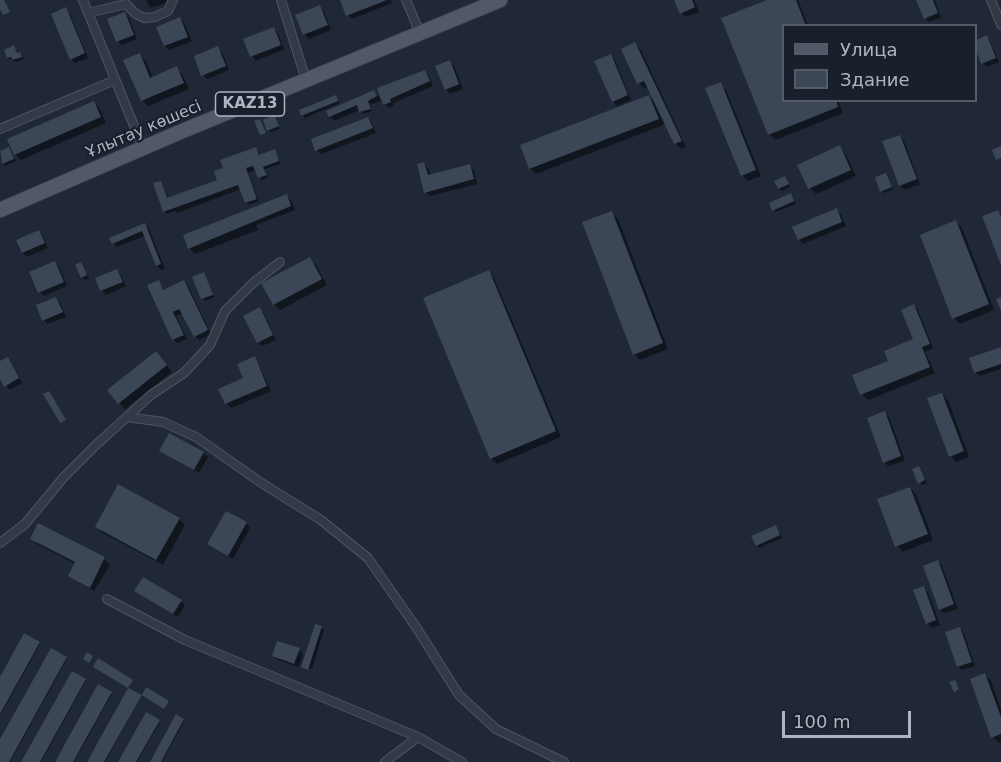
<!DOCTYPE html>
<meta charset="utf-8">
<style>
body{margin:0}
#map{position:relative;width:1001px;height:762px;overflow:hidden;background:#202837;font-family:"DejaVu Sans",sans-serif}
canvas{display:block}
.legend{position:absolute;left:782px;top:24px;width:195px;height:78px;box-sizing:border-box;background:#19202c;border:2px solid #545c69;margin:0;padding:8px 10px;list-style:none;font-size:18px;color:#adb5c4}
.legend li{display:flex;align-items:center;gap:12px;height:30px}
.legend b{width:30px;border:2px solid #545c69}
.scale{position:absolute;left:782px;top:711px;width:129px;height:27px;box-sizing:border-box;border:3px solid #adb5c4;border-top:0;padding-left:8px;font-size:18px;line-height:21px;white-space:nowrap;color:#adb5c4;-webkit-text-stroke:4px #19202c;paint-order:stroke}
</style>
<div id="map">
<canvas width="1001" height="762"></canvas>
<ul class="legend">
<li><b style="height:8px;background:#515968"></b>Улица</li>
<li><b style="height:16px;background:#3b4657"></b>Здание</li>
</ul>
<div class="scale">100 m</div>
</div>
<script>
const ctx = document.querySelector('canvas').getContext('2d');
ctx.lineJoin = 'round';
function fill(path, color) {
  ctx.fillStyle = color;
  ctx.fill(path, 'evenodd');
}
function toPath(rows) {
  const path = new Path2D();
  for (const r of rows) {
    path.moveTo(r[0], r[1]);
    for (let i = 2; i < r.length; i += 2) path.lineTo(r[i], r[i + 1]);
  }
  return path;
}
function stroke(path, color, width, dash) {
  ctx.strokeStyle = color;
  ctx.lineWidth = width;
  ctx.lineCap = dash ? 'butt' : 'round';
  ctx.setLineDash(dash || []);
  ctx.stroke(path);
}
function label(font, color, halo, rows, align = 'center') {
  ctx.font = font + ' "DejaVu Sans",sans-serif';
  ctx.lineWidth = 4.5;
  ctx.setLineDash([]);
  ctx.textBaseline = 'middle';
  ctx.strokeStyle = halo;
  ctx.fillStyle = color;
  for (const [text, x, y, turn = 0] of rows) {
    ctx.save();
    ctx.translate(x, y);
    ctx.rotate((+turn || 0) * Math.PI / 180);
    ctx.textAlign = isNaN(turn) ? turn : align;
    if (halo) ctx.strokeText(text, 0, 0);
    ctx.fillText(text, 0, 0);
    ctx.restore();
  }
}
const shadow = toPath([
 [146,0,166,0,167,2,151,8],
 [345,0,391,0,392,3,352,19,348,15],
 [676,0,694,0,699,12,685,17,681,13],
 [771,0,798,0,808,26,784,26,784,100,838,100,843,113,775,140,769,134],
 [918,0,935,0,941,18,929,22,925,18],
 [319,7,324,11,331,30,309,39,304,34],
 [66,9,70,14,88,58,75,63,71,59],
 [124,13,129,18,137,39,122,45,118,41],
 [180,19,184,23,192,41,169,50,165,46],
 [273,28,278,33,284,49,256,61,252,56],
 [986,37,990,41,999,62,987,67,983,63,976,47,976,41],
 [635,44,641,50,686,147,681,149,675,143,666,124,536,174,530,168,649,96,656,103,648,87,645,89,639,83],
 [14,46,18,54,20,53,24,59,16,62,8,58],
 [218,48,222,52,229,70,207,79,203,75],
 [140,55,146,61,153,78,176,68,182,74,189,89,148,106,142,100],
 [610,56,615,60,631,100,617,106,613,101],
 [449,62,454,66,463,89,450,94,446,90],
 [425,71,429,76,433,86,393,103,394,106,389,108,384,104,378,89],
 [720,84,726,90,761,176,748,181,742,175],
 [374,92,382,100,370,105,372,111,363,114,360,110,334,121,330,116],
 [335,97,340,103,305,118,302,115],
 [94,103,100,109,106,123,21,160,15,154],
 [274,117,280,129,271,132,268,130],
 [368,118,372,123,376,133,321,154,317,150],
 [899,136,904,141,920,184,904,190,900,185],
 [840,147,845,153,856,176,816,194,810,188,799,166],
 [9,149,16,161,5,166,0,157,0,152],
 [256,149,261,156,275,151,281,164,265,169,268,178,262,180,256,170,248,173,259,201,248,205,241,189,177,213,175,211,167,214,164,211,160,182,168,199,219,181,225,168],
 [424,163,428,168,431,176,469,166,474,170,477,184,430,196,426,192],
 [886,174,893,190,884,193,881,191],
 [785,178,790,187,782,191,779,188],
 [790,194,796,204,776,212,774,210],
 [286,196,291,200,295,210,256,225,258,230,195,254,189,248],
 [837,210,841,214,846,226,803,244,799,239],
 [612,213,618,219,668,349,640,360,634,354],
 [956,222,962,228,994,310,960,324,954,318],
 [145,225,149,229,165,269,161,270,157,266,145,236,117,247,113,243],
 [39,232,43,236,48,248,27,257,23,253,18,241],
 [310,259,316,265,327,285,280,310,274,304],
 [54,263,59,267,67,286,44,296,40,292],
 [81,264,89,278,85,280,82,277],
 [117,271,121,275,126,286,106,295,102,290,97,279],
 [488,272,494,278,561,437,497,464,491,458],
 [203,274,214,297,205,301,203,298],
 [158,282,165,291,184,282,188,286,211,334,199,340,195,336,183,313,176,316,187,339,178,343,173,339],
 [56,299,60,303,66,317,48,324,43,320],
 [914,306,918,310,933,348,925,352,935,373,868,400,862,394,890,361,915,340],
 [260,309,264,314,276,340,262,346,258,342],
 [1001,349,1001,369,980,376,975,372],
 [8,358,22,383,9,390,0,376,0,362],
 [162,359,172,372,125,409,119,403],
 [257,361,271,391,231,408,226,403,220,390,245,379],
 [942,394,948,400,969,457,956,462,951,456],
 [885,413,889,417,905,461,888,466,884,462],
 [161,451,203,453,208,457,199,473],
 [919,467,927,483,922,485,920,483],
 [910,488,916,494,933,540,903,552,897,546],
 [179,519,185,525,163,565,103,533,97,527],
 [246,523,250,528,233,559,209,544],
 [776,527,782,538,759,548,757,545],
 [32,538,104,559,110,565,94,591,70,576,76,564,37,544],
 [938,562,942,566,958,609,944,613,940,609],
 [923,588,928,592,940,625,931,628,927,623],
 [136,591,181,601,185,605,178,617],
 [321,628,324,630,312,669,303,666],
 [960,628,964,633,975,666,962,670,958,666],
 [25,635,40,644,0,716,0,680],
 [51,650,67,659,10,762,0,762,0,742],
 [299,650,303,654,299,667,278,660,273,656],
 [73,673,86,681,41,762,23,762],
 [985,675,991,681,1001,709,1001,742,999,743,993,737],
 [99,686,112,694,74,762,56,762],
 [129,690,141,697,105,762,89,762],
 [147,714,160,722,137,762,120,762],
 [177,716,184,721,162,762,152,762]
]);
const building = toPath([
 [0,0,4,0,10,12,3,15,0,9],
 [340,0,387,0,346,16],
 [674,0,692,0,695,7,680,14],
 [767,0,796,0,806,26,784,26,784,100,836,100,838,107,768,135,721,18],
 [916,0,933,0,938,13,924,19],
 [320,5,328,25,303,35,295,15],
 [66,7,85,53,70,60,51,14],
 [125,12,134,35,116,42,107,19],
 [180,17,188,37,164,46,156,27],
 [274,27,281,45,250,57,243,39],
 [987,35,996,58,981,64,976,50,976,40],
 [635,42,682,141,674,144,644,81,637,84,621,49],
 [14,45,17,53,20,52,22,57,12,60,11,57,7,58,4,50],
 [218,46,226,66,201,76,194,56],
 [140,53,150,78,177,66,184,83,141,101,123,60],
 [611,54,628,95,612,102,594,61],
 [450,60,459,84,445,90,435,66],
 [425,70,430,81,390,99,391,102,383,105,377,88],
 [721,82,756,170,741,176,705,88],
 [374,90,377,96,368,101,371,109,359,112,357,105,329,117,326,111],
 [336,95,338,101,301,116,299,110],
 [649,95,659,119,529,169,520,145],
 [94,101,101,117,14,155,7,139],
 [274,115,279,126,267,131,263,120],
 [368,117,373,128,315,151,311,139],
 [260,119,266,133,260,135,254,121],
 [900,135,917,179,899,186,882,141],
 [840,145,851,170,808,189,797,165],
 [1001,146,1001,158,996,160,992,150],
 [9,147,14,159,2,164,0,151],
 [256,147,259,155,275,149,279,161,263,167,267,175,258,178,253,166,246,168,257,199,245,203,238,185,163,212,153,183,161,181,167,198,217,180,214,171,223,168,220,160],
 [424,162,428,175,470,164,474,179,424,193,417,164],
 [886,173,892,187,880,192,875,177],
 [785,176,789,184,778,189,774,181],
 [791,193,794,201,772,211,769,203],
 [287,194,291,206,188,249,183,235],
 [837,208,842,222,798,240,792,227],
 [998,210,1001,217,1001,265,982,216],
 [612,211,663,343,633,355,582,222],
 [956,220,989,304,952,319,920,235],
 [145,223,161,264,156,266,142,231,112,244,109,238],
 [39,230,45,243,22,253,16,240],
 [310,257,322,279,273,305,261,283],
 [55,261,64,282,38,293,29,272],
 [81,262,87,275,81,278,75,265],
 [117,269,123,282,100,291,95,278],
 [489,270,556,431,490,459,423,298],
 [204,272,213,295,201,299,192,277],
 [159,280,163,290,184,280,208,330,194,337,179,309,173,312,184,335,172,340,147,285],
 [56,297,63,312,42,321,36,305],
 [1001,297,1001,311,996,299],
 [914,304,930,344,922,347,930,367,860,395,852,375,888,361,884,351,913,339,901,310],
 [260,307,273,335,257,343,243,316],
 [1001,347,1001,364,974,373,969,358],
 [156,351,167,365,118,404,107,390],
 [255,356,267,386,225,404,218,389,243,378,237,364],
 [8,357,19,378,4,387,0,379,0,361],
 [49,391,66,420,60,423,43,394],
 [942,393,964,451,949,457,927,398],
 [885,411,901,456,883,463,867,418],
 [169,433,204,452,194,470,159,451],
 [919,466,925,480,918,484,912,469],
 [118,484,180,518,156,560,95,527],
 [910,487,928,534,895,547,877,499],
 [226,511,247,522,228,556,207,544],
 [38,523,105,557,90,588,68,576,75,562,30,539],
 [776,525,780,535,756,546,751,536],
 [938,560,954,604,939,610,923,566],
 [143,577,182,600,173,614,134,591],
 [924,586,936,620,926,624,913,590],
 [315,624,322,626,308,670,301,667],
 [960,627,972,662,957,667,945,632],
 [24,633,40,642,0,714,0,677],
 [277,641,300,648,294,664,272,656],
 [51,648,67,657,9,762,0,762,0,739],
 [87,652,93,656,89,663,83,659],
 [98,658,133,680,128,688,93,667],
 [72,671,86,679,40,762,21,762],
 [985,673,1001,717,1001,734,991,738,970,679],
 [955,680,959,689,954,692,949,682],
 [98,684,112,692,73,762,55,762],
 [146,687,169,701,164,709,142,695],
 [128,688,142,695,104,762,87,762],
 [146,712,160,720,136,762,118,762],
 [176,714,184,719,161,762,150,762]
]);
const minor = toPath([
 [83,0,143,148],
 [281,0,306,80],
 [406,0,420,33],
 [991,0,1001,25],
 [88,13,126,4,136,14,144,18,155,17,168,11,173,0],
 [0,129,115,80],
 [127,417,163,422,196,437,263,484,321,520,368,558,416,627,459,695,496,729,564,762],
 [0,543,25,524,63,478,97,444,151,395,184,373,210,345,225,311,253,283,280,262],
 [107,599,185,640,418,737],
 [385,762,418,737,462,762]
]);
const primary = toPath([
 [0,210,180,132,500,0]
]);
const shields = [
 [250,104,69]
];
const shieldNames = [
 ["KAZ13",250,104]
];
const streetNames = [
 ["Ұлытау көшесі",144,130,-23]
];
fill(shadow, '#0007');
fill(building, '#3b4657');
stroke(minor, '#4d5562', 10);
stroke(primary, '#3c4451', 16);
stroke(minor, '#333a47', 8);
stroke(primary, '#515968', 14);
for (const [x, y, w] of shields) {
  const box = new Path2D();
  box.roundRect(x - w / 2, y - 12, w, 24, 4.5);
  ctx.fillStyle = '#19202c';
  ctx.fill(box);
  stroke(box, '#adb5c4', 1.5);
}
label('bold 15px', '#adb5c4', null, shieldNames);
label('16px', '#adb5c4', '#19202c', streetNames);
</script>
